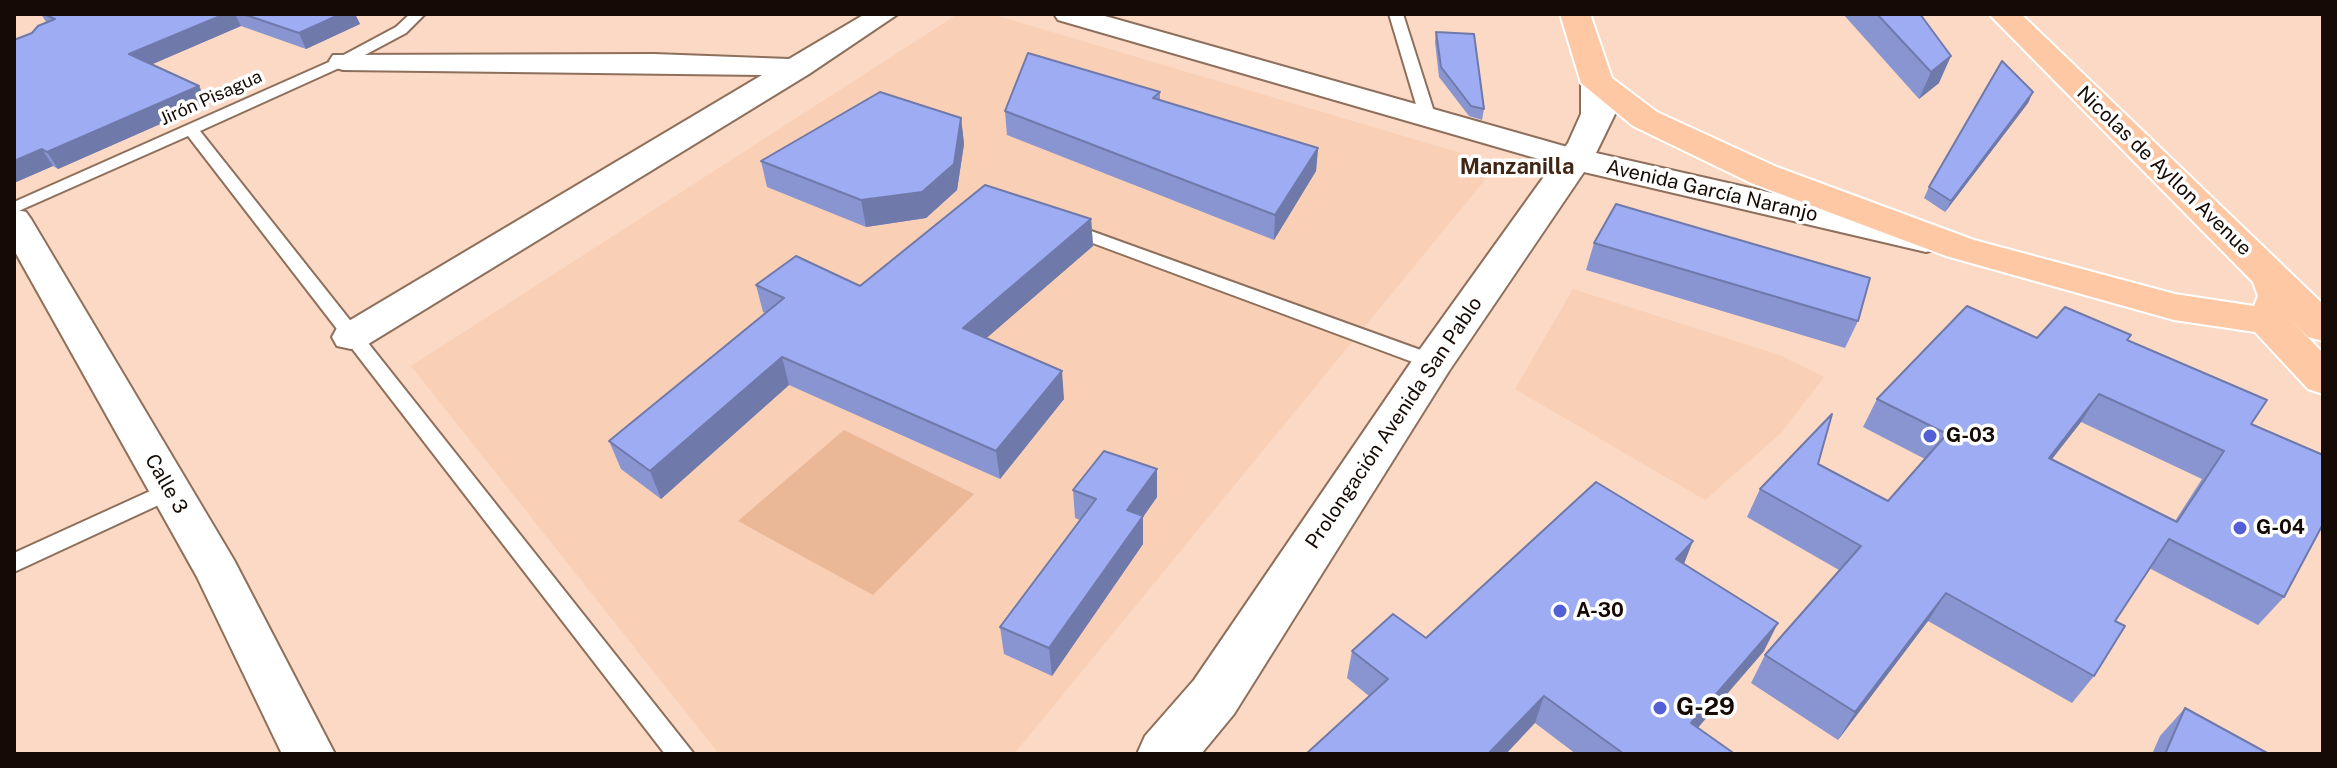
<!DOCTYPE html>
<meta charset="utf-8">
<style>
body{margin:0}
#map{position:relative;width:2337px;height:768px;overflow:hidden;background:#fbd9c4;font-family:"Public Sans",sans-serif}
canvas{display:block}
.frame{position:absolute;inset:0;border:16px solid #150a04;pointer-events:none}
</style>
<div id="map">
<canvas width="2337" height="768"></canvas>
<div class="frame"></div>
</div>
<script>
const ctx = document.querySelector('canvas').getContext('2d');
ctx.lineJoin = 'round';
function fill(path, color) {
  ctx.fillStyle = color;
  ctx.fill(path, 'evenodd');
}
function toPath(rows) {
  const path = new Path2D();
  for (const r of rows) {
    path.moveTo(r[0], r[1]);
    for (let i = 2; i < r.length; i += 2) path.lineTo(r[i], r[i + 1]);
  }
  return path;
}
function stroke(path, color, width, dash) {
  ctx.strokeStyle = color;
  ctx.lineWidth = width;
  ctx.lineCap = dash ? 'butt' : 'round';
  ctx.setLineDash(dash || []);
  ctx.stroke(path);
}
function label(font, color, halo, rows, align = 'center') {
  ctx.font = font + ' "Public Sans",sans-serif';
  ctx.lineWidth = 7;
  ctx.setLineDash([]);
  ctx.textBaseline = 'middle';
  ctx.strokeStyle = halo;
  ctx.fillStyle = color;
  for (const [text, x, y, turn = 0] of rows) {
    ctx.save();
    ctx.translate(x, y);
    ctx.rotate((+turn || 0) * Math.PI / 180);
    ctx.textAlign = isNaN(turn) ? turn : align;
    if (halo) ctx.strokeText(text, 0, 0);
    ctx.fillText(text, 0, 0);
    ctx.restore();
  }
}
const built = toPath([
 [958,14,991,14,1498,164,1014,754,719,754,411,366],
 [1573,289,1779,355,1824,377,1781,433,1705,500,1515,389]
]);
const green = toPath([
 [844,430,974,494,873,595,738,521]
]);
const service = toPath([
 [410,14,425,14,406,33,348,64,200,131,694,754,665,754,188,136,14,213,14,202,338,58,396,27,410,14],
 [1389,14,1403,14,1436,118,1433,121,1428,123,1420,118,1389,14],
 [1069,223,1440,357,1443,362,1433,368,1426,367,1063,232,1060,228,1069,223],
 [170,482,178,484,181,490,178,496,14,572,14,553,170,482]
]);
const minor = toPath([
 [865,14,898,14,809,74,365,346,351,349,337,346,332,337,337,328,762,75,343,70,333,67,329,61,333,55,654,54,789,59,865,14],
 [1054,14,1098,14,1585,152,1590,159,1585,166,1574,169,1563,166,1058,20,1054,14],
 [14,209,26,212,31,219,234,560,335,754,282,754,197,577,14,250,14,209]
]);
const tertiary = toPath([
 [1597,73,1609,76,1613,83,1615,114,1596,153,1926,228,1940,232,1945,240,1940,248,1926,252,1584,172,1449,371,1234,714,1201,754,1137,754,1145,736,1194,680,1418,352,1568,143,1581,114,1581,83,1585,76,1597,73]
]);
const primary = toPath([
 [1560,14,1590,14,1612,78,1657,112,1777,167,1974,240,2175,294,2254,306,2258,296,2253,282,1989,14,2021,14,2323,304,2323,341,2308,337,2290,319,2323,353,2323,394,2308,389,2255,332,2174,320,1946,256,1751,183,1633,126,1581,83,1560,14]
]);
const wall = toPath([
 [41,14,355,14,360,24,306,49,241,26,152,64,208,103,58,169,53,166,14,183,14,40,32,33,46,22],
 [1843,14,1920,14,1939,83,1919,99],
 [1436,32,1484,109,1482,120,1469,116,1439,77,1435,42],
 [1160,92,1160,100,1318,148,1316,171,1274,240,1007,135,1005,111],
 [2033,92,2028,103,1945,212,1924,198,1929,187],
 [961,118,964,144,957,190,926,218,866,227,767,187,761,161],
 [1091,219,1093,246,986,338,1064,399,1000,479,789,385,661,499,621,469,609,441,765,313,763,312,756,285,860,286],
 [1594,243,1858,321,1845,348,1586,270],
 [2037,338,2128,340,2251,424,2284,597,2258,625,2149,568,2115,621,2094,676,2072,703,1928,621,1838,740,1751,683,1765,655,1839,570,1747,517,1760,489,1818,464,1888,501,1925,459,1863,427,1877,399],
 [2081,422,2202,479,2175,521,2051,460],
 [1157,469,1157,497,1143,517,1143,544,1052,676,1004,654,1000,627,1080,520,1075,518,1073,490],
 [1684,564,1764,651,1697,728,1731,754,1576,754,1535,723,1369,696,1347,678,1352,651,1426,638],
 [2185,708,2269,754,2152,754,2160,736]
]);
const shadedWall = toPath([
 [225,14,235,14,241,26,139,70,129,54],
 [341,14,355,14,360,24,306,49,299,33],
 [1951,56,1939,83,1919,99,1931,72],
 [199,86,208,103,58,169,47,152],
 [2033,92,2028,103,1945,212,1951,201],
 [961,118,964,144,957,190,926,218,866,227,861,200],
 [1318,148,1316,171,1274,240,1275,215],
 [42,149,53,166,14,183,14,161],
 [1091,219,1093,246,967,355,963,328],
 [782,357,789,385,661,499,650,471],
 [1062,371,1064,399,1000,479,996,451],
 [2099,394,2081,422,2031,486,2049,458],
 [1157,469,1157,497,1143,517,1143,544,1052,676,1049,648,1127,510],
 [1693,541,1682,569,1676,559],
 [1946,593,1928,621,1838,740,1855,712],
 [1778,623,1764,651,1678,751,1691,723],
 [1544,696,1535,723,1506,754,1488,754]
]);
const building = toPath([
 [44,14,225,14,129,54,199,86,47,152,42,149,14,161,14,40,32,33,38,26,55,19,44,14],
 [243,14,341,14,299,33,243,14],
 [1877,14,1920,14,1951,56,1931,72,1877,14],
 [1436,32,1474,34,1484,109,1471,106,1441,67,1436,32],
 [1028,53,1160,92,1153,98,1318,148,1275,215,1005,111,1028,53],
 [2002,61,2033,92,1951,201,1929,187,2002,61],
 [880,92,961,118,954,164,922,192,861,200,761,161,880,92],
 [985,185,1091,219,963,328,1062,371,996,451,782,357,650,471,609,441,784,298,756,285,796,256,860,286,985,185],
 [1616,204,1870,278,1858,321,1594,243,1616,204],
 [1967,306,2037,338,2065,307,2131,335,2127,340,2267,400,2251,424,2323,455,2323,524,2284,597,2169,539,2115,621,2125,626,2094,676,1946,593,1855,712,1765,655,1861,546,1760,489,1832,414,1818,464,1888,501,1947,434,1877,399,1967,306],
 [2099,394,2224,451,2177,522,2049,458,2099,394],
 [1104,451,1157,469,1127,510,1143,516,1049,648,1000,627,1096,499,1073,490,1104,451],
 [1596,482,1693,541,1676,559,1778,623,1691,723,1732,752,1731,754,1624,754,1544,696,1488,754,1306,754,1388,679,1352,651,1393,614,1426,638,1596,482],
 [2185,708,2269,754,2165,754,2185,708]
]);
const markers = [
 [1930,436,8,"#535fd5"],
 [2240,528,8,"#535fd5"],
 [1560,611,8,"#535fd5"],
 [1660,708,8,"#535fd5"]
];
const farStreetnames = [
 ["Jirón Pisagua",211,98,-24]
];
const streetNames = [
 ["Nicolas de Ayllon Avenue",2164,171,44],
 ["Avenida García Naranjo",1712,191,13],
 ["Prolongación Avenida San Pablo",1394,423,-56],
 ["Calle 3",166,484,60]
];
const poiNames = [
 ["G-03",1946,436],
 ["G-04",2256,528],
 ["A-30",1576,611]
];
const neighbourhoodNames = [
 ["Manzanilla",1517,167]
];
const nearPoinames = [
 ["G-29",1676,708]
];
fill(built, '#f9cfb6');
fill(green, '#eab797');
stroke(service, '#8d6f5c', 4);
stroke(minor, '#8d6f5c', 4);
stroke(tertiary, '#8d6f5c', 4);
stroke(primary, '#fff', 4);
fill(service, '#fff');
fill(minor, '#fff');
fill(tertiary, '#fff');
fill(primary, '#fec8a4');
fill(wall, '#8895d1');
fill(shadedWall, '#6f79aa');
fill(building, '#9eadf3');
stroke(building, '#6f79aa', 2);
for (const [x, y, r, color] of markers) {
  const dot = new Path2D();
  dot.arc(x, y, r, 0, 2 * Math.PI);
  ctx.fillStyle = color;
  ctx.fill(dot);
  stroke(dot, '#fff', 3);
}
label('18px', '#150a04', '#fff', farStreetnames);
label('20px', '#150a04', '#fff', streetNames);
label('bold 20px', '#150a04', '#fff', poiNames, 'left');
label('bold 22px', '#3f2615', '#fff', neighbourhoodNames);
label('bold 24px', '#150a04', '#fff', nearPoinames, 'left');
</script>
